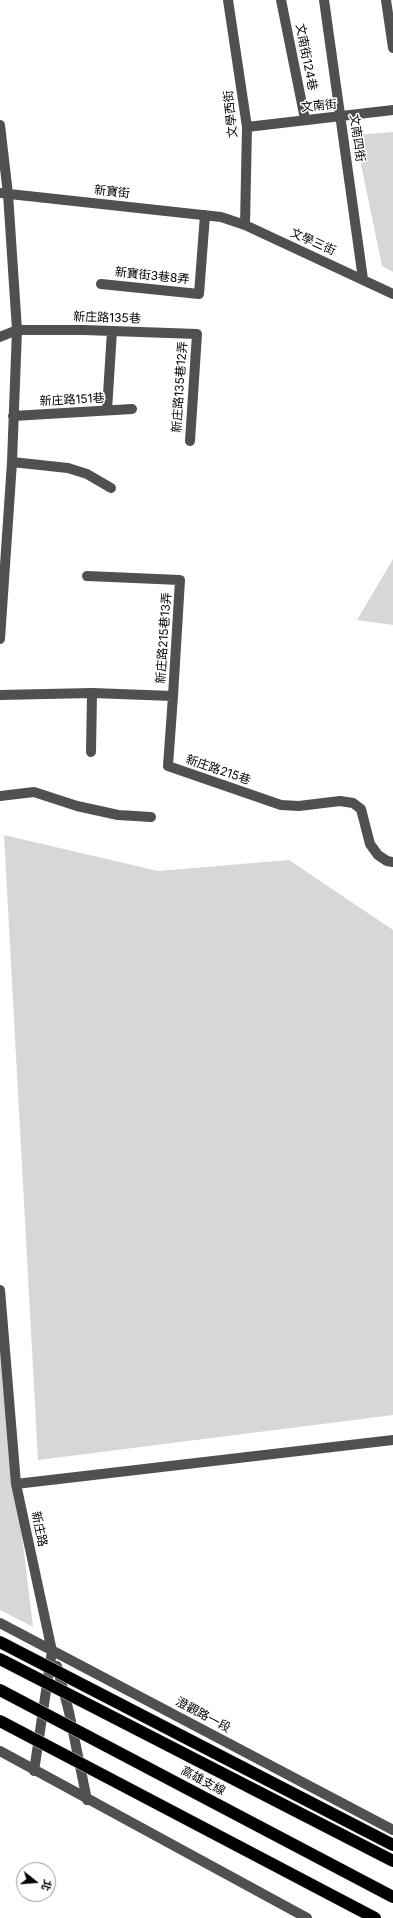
<!DOCTYPE html>
<meta charset="utf-8">
<style>
body{margin:0}
#map{position:relative;width:393px;height:1918px;overflow:hidden;background:#fff;font-family:Inter,"Noto Sans TC",sans-serif}
canvas{display:block}
.north{position:absolute;left:16px;top:1862px;width:40px;height:40px;box-sizing:border-box;background:#fff;border:1px solid #999;border-radius:50%;rotate:107deg;font-size:11px;font-weight:700;line-height:16px;text-align:center;color:#000}
.north::after{content:'';display:block;margin:auto;width:14px;height:18px;background:#000;clip-path:polygon(50% 0,100% 100%,50% 72%,0 100%)}
</style>
<div id="map">
<canvas width="393" height="1918"></canvas>
<div class="north">北</div>
</div>
<script>
const ctx = document.querySelector('canvas').getContext('2d');
ctx.lineJoin = 'round';
function fill(path, color) {
  ctx.fillStyle = color;
  ctx.fill(path, 'evenodd');
}
function toPath(rows) {
  const path = new Path2D();
  for (const r of rows) {
    path.moveTo(r[0], r[1]);
    for (let i = 2; i < r.length; i += 2) path.lineTo(r[i], r[i + 1]);
  }
  return path;
}
function stroke(path, color, width, dash) {
  ctx.strokeStyle = color;
  ctx.lineWidth = width;
  ctx.lineCap = dash ? 'butt' : 'round';
  ctx.setLineDash(dash || []);
  ctx.stroke(path);
}
function label(font, color, halo, rows, align = 'center') {
  ctx.font = font + ' Inter,"Noto Sans TC",sans-serif';
  ctx.lineWidth = 3;
  ctx.setLineDash([]);
  ctx.textBaseline = 'middle';
  ctx.strokeStyle = halo;
  ctx.fillStyle = color;
  for (const [text, x, y, turn = 0] of rows) {
    ctx.save();
    ctx.translate(x, y);
    ctx.rotate((+turn || 0) * Math.PI / 180);
    ctx.textAlign = isNaN(turn) ? turn : align;
    if (halo) ctx.strokeText(text, 0, 0);
    ctx.fillText(text, 0, 0);
    ctx.restore();
  }
}
const green = toPath([
 [393,132,393,272,382,266,355,135],
 [393,559,393,625,357,620],
 [4,835,158,871,289,860,393,930,393,1415,38,1460],
 [0,1352,33,1627,0,1610]
]);
const minor = toPath([
 [228,0,247,127,245,225],
 [281,0,305,119],
 [324,0,363,279],
 [386,0,393,48],
 [0,125,8,194,17,330,12,462,0,639],
 [247,127,393,110],
 [0,193,221,217,245,225,393,294],
 [101,284,199,294,205,215],
 [0,337,17,330,84,330,197,334,190,441],
 [107,410,112,331],
 [13,416,132,409],
 [12,462,68,468,87,474,111,488],
 [87,576,180,580,173,696],
 [0,695,92,693,173,696,168,766,281,805,299,806,340,801,353,803,361,809,370,844,378,855,387,861,393,862],
 [91,752,92,693],
 [0,796,34,792,77,806,118,815,151,817],
 [0,1290,16,1484,52,1651,34,1771],
 [16,1484,393,1440],
 [0,1623,393,1830],
 [57,1666,69,1712,87,1800],
 [0,1751,307,1918]
]);
const highwayBridge = toPath([
 [0,1642,393,1845],
 [0,1659,393,1861],
 [0,1690,393,1897],
 [0,1721,375,1918]
]);
const streetNames = [
 ["文南街124巷",306,57,79],
 ["文南街",319,106,-5],
 ["文學西街",231,114,-96],
 ["文南四街",357,138,82],
 ["新寶街",112,192,6],
 ["文學三街",313,242,24],
 ["新寶街3巷8弄",152,276,6],
 ["新庄路135巷",107,318,2],
 ["新庄路135巷12弄",180,387,-86],
 ["新庄路151巷",72,400,-3],
 ["新庄路215巷13弄",164,638,-86],
 ["新庄路215巷",218,770,19],
 ["新庄路",39,1529,78],
 ["澄觀路一段",203,1715,28],
 ["高雄支線",203,1781,28]
];
fill(green, '#d7d7d7');
stroke(minor, '#505050', 10);
stroke(highwayBridge, '#dbdbdb', 13, []);
stroke(highwayBridge, '#000', 12);
label('12px', '#000', '#fff', streetNames);
</script>
